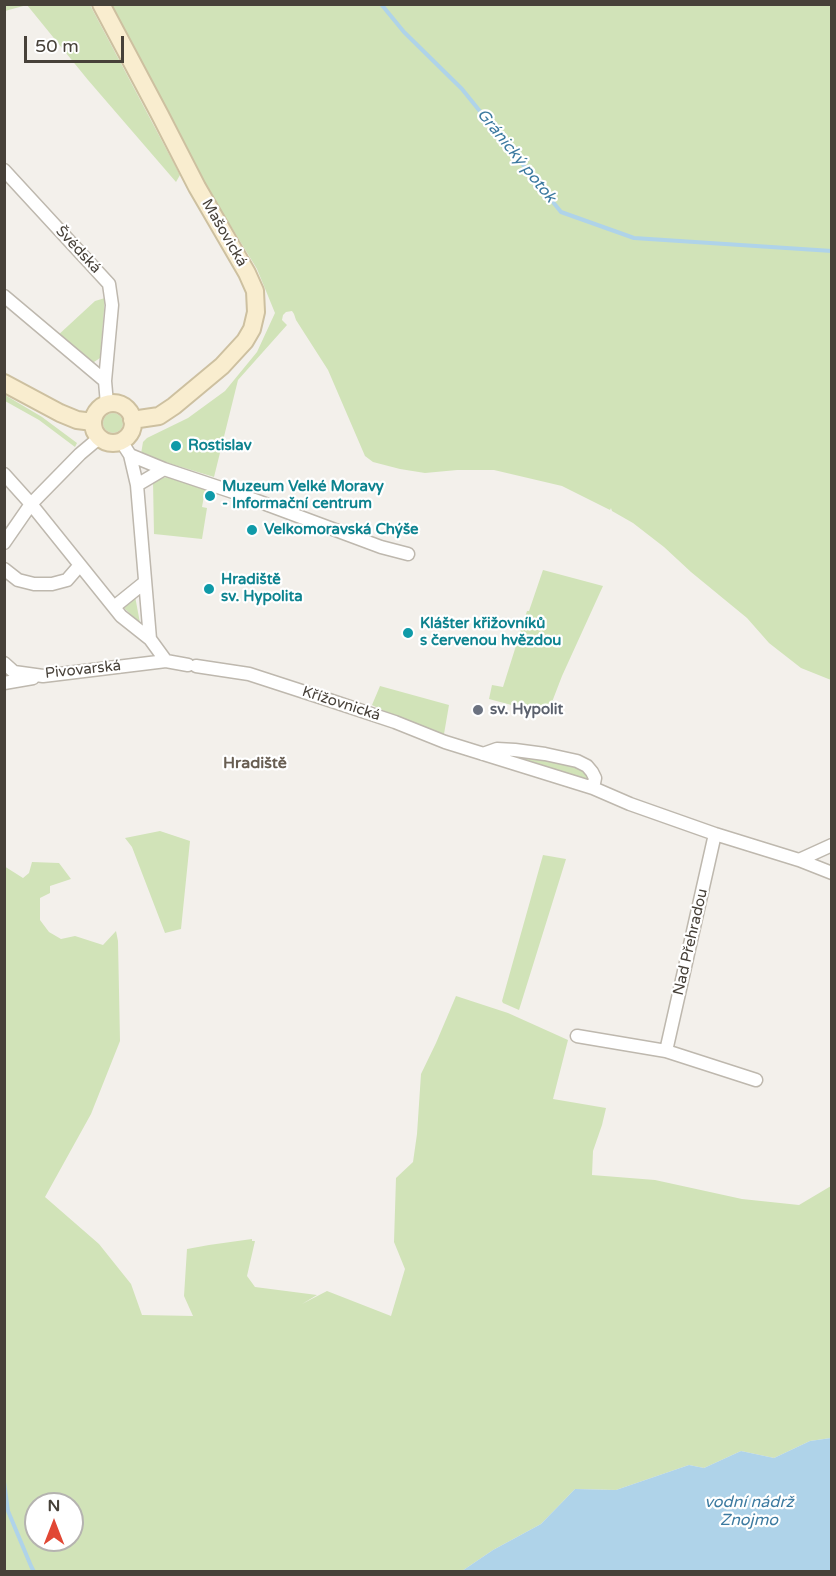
<!DOCTYPE html>
<meta charset="utf-8">
<style>
body{margin:0}
#map{position:relative;width:836px;height:1576px;overflow:hidden;background:#f3f0eb;font-family:"Varela Round",sans-serif}
canvas{display:block}
.frame{position:absolute;inset:0;border:6px solid #474139;pointer-events:none}
.north{position:absolute;left:24px;top:1492px;width:60px;height:60px;box-sizing:border-box;background:#fff;border:2px solid #b5b3b0;border-radius:50%;rotate:0deg;font-size:16px;font-weight:700;line-height:24px;text-align:center;color:#474139}
.north::after{content:'';display:block;margin:auto;width:21px;height:27px;background:#e14734;clip-path:polygon(50% 0,100% 100%,50% 72%,0 100%)}
.scale{position:absolute;left:24px;top:36px;width:100px;height:27px;box-sizing:border-box;border:3px solid #474139;border-top:0;padding-left:8px;font-size:18px;line-height:21px;white-space:nowrap;color:#474139;-webkit-text-stroke:4px #fff;paint-order:stroke}
</style>
<div id="map">
<canvas width="836" height="1576"></canvas>
<div class="frame"></div>
<div class="north">N</div>
<div class="scale">50 m</div>
</div>
<script>
const ctx = document.querySelector('canvas').getContext('2d');
ctx.lineJoin = 'round';
function fill(path, color) {
  ctx.fillStyle = color;
  ctx.fill(path, 'evenodd');
}
function toPath(rows) {
  const path = new Path2D();
  for (const r of rows) {
    if (r.length === 3) {
      path.moveTo(r[0] + r[2], r[1]);
      path.arc(r[0], r[1], r[2], 0, 2 * Math.PI);
      continue;
    }
    path.moveTo(r[0], r[1]);
    for (let i = 2; i < r.length; i += 2) path.lineTo(r[i], r[i + 1]);
  }
  return path;
}
function stroke(path, color, width, dash) {
  ctx.strokeStyle = color;
  ctx.lineWidth = width;
  ctx.lineCap = dash ? 'butt' : 'round';
  ctx.setLineDash(dash || []);
  ctx.stroke(path);
}
function label(font, color, halo, rows, align = 'center') {
  ctx.font = font + ' "Varela Round",sans-serif';
  ctx.lineWidth = 4.5;
  ctx.setLineDash([]);
  ctx.textBaseline = 'middle';
  ctx.strokeStyle = halo;
  ctx.fillStyle = color;
  for (const [text, x, y, turn = 0] of rows) {
    ctx.save();
    ctx.translate(x, y);
    ctx.rotate((+turn || 0) * Math.PI / 180);
    ctx.textAlign = isNaN(turn) ? turn : align;
    if (halo) ctx.strokeText(text, 0, 0);
    ctx.fillText(text, 0, 0);
    ctx.restore();
  }
}
const green = toPath([
 [5,4,90,5,180,175,176,182,88,80,27,5,5,11],
 [111,5,831,5,831,680,801,668,769,643,747,618,691,572,664,547,633,523,612,511,611,508,610,510,562,486,494,470,457,470,425,473,400,469,373,462,365,456,328,370,296,320,294,314,292,311,286,312,283,315,282,320,287,325,238,380,214,477,155,459,141,454,143,442,147,438,188,418,225,391,257,352,275,313,257,269,204,182,168,111],
 [105,298,100,358,91,364,56,337,95,301],
 [5,395,42,417,77,443,75,447,39,420,5,401],
 [113,423,10],
 [170,476,197,483,205,490,202,507,207,508,202,539,154,534,153,481],
 [543,570,603,586,562,676,552,702,549,715,489,699,492,685,503,687,527,611,529,611],
 [135,596,140,623,122,606],
 [380,686,449,705,444,734,394,716,372,705],
 [509,753,579,765,590,778,589,780,587,780,541,765,497,754],
 [160,831,190,841,181,929,165,933,132,847,125,838],
 [543,855,566,859,519,1010,503,1003,502,1001],
 [32,862,59,863,71,879,50,886,50,893,40,898,40,920,49,932,61,939,75,936,103,945,116,931,118,941,120,1041,91,1114,45,1197,99,1244,131,1284,142,1315,193,1316,184,1296,187,1249,209,1245,252,1239,252,1241,255,1241,247,1276,255,1287,317,1295,302,1304,327,1291,391,1316,405,1269,394,1242,396,1178,413,1162,417,1134,421,1074,436,1043,456,996,508,1013,568,1040,553,1099,606,1108,602,1125,593,1151,592,1175,655,1180,742,1199,799,1205,831,1186,831,1438,810,1441,774,1458,741,1451,704,1468,689,1465,616,1490,575,1489,541,1524,493,1550,462,1571,5,1571,4,866,23,878,29,873],
 [36,1504,72,1504,72,1540,36,1540]
]);
const water = toPath([
 [831,1438,831,1571,462,1571,493,1550,541,1524,575,1489,616,1490,689,1465,704,1468,741,1451,774,1458,810,1441]
]);
const stream = toPath([
 [381,4,404,32,462,89,561,212,634,238,832,251],
 [4,1482,8,1511,31,1566,34,1572]
]);
const street = toPath([
 [4,170,109,284,112,305,105,381],
 [4,296,105,381,107,404],
 [121,441,130,455,137,485,150,639,166,661],
 [130,455,164,469],
 [4,474,31,504,121,616,150,639],
 [137,485,164,469,236,493,381,547,408,554],
 [4,543,31,504,80,454,99,438],
 [4,569,18,580,34,584,52,584,67,580,80,565],
 [114,607,145,582],
 [4,663,14,672,43,676,166,661,188,665],
 [196,666,249,674,326,699,395,722,445,742,593,788,630,804,715,834,799,860,832,873],
 [4,683,33,678],
 [483,754,497,749,515,750,545,754,577,761,587,766,592,772,595,778,593,788],
 [799,860,832,845],
 [577,1036,666,1051,756,1080],
 [666,1051,715,834]
]);
const secondary = toPath([
 [101,4,160,115,197,187,247,273,255,291,256,312,252,329,245,341,222,366,174,406,159,416,132,420],
 [4,383,60,413,77,420,93,422],
 [113,423,20]
]);
const markers = [
 [176,446,6,"#0f9aa8"],
 [210,496,6,"#0f9aa8"],
 [252,530,6,"#0f9aa8"],
 [209,589,6,"#0f9aa8"],
 [408,633,6,"#0f9aa8"],
 [478,710,6,"#6b7280"]
];
const streetNames = [
 ["Mašovická",224,233,60],
 ["Švédská",78,250,47],
 ["Pivovarská",83,670,-6],
 ["Křížovnická",341,704,18],
 ["Nad Přehradou",691,942,-77]
];
const cultureNames = [
 ["Rostislav",188,446],
 ["Muzeum Velké Moravy",222,487],
 ["- Informační centrum",222,504],
 ["Velkomoravská Chýše",264,530],
 ["Hradiště",221,580],
 ["sv. Hypolita",221,597],
 ["Klášter křižovníků",420,624],
 ["s červenou hvězdou",420,641]
];
const worshipNames = [
 ["sv. Hypolit",490,710]
];
const waterNames = [
 ["Gránický potok",516,156,51],
 ["vodní nádrž",749,1503],
 ["Znojmo",749,1521]
];
const neighbourhoodNames = [
 ["Hradiště",255,764]
];
fill(green, '#d1e3b8');
fill(water, '#afd3e9');
stroke(stream, '#afd3e9', 4);
stroke(street, '#beb8ae', 15);
stroke(secondary, '#cdc0a0', 20);
stroke(street, '#fff', 12);
stroke(secondary, '#f9edcf', 16);
for (const [x, y, r, color] of markers) {
  const dot = new Path2D();
  dot.arc(x, y, r, 0, 2 * Math.PI);
  ctx.fillStyle = color;
  ctx.fill(dot);
  stroke(dot, '#fff', 2);
}
label('15px', '#474139', '#fff', streetNames);
label('bold 15px', '#0d838f', '#fff', cultureNames, 'left');
label('bold 15px', '#5b616d', '#fff', worshipNames, 'left');
label('italic 16px', '#3c7aa0', '#fff', waterNames);
label('bold 16px', '#685e52', '#fff', neighbourhoodNames);
</script>
